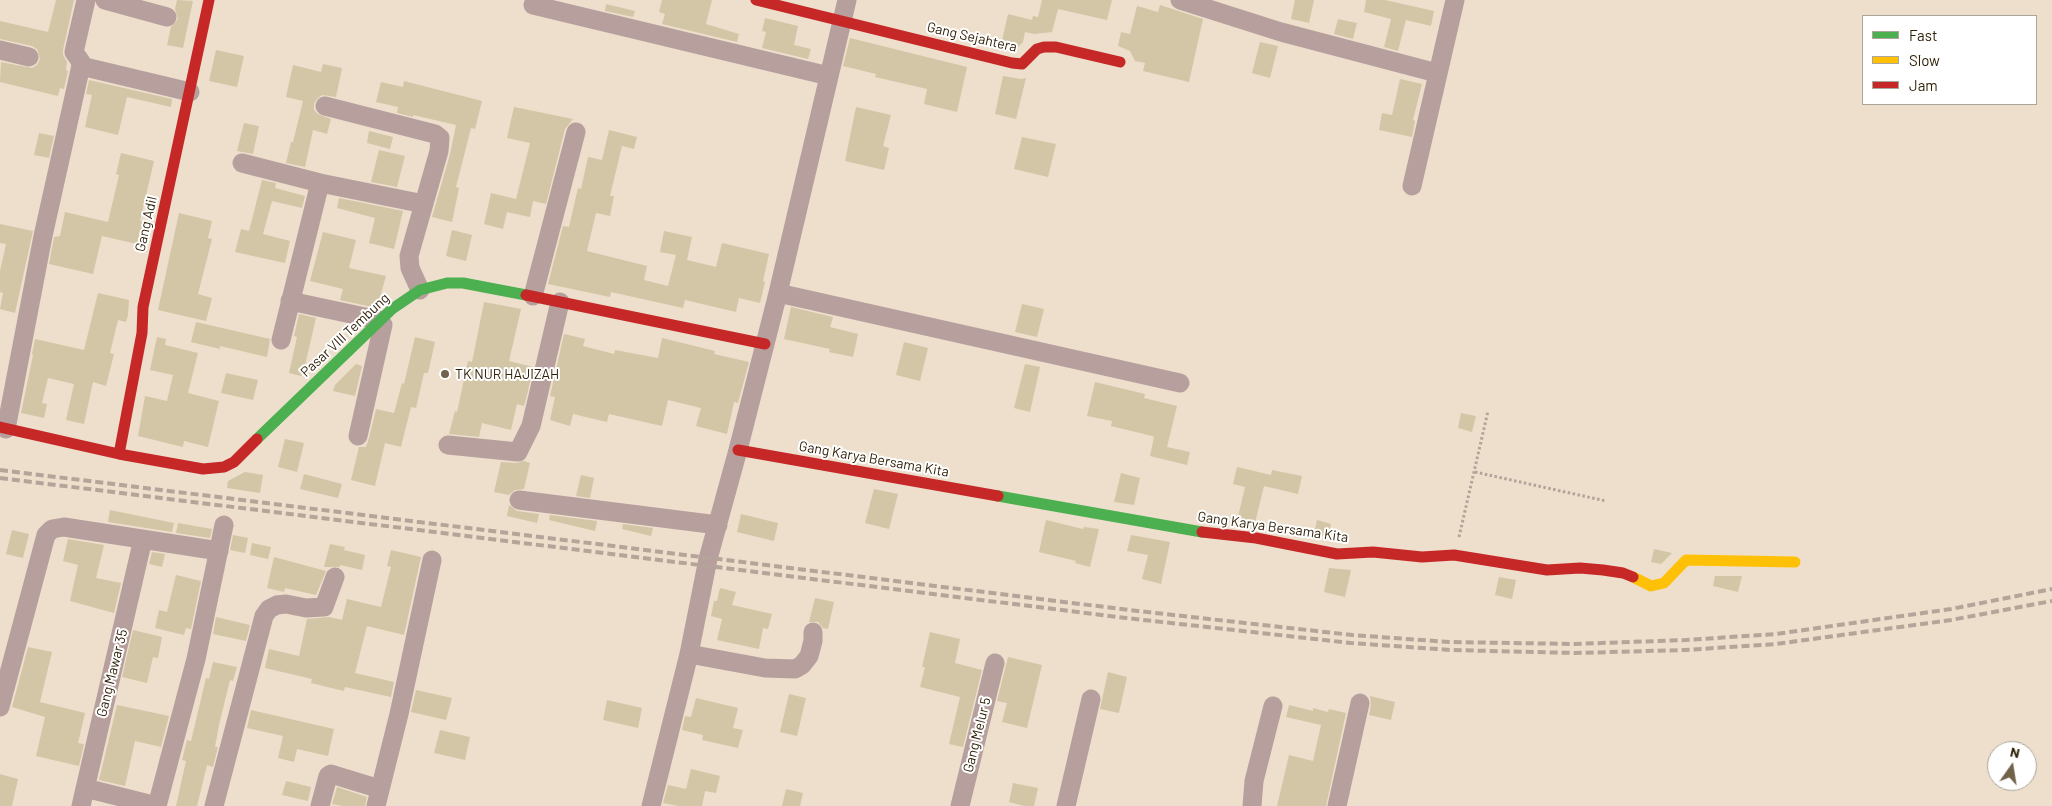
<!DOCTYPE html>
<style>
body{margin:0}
#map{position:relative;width:2052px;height:806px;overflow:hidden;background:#eddfcc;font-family:Barlow,sans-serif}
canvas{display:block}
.legend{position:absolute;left:1862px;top:15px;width:175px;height:90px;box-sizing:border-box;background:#fff;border:1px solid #aba59b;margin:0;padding:6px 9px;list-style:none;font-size:15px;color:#2d1e05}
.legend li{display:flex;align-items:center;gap:10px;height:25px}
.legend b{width:25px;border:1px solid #aba59b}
.north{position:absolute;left:1987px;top:741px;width:50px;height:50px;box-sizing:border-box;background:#fff;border:1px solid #aba59b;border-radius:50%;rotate:13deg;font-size:14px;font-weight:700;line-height:20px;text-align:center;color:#2d1e05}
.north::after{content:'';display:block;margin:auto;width:18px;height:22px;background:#70624b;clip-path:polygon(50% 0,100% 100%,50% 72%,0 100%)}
</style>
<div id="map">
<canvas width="2052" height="806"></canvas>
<ul class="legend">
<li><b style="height:6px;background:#4caf50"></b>Fast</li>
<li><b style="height:6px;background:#ffc107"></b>Slow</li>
<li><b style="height:6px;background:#c62828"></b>Jam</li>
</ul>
<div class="north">N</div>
</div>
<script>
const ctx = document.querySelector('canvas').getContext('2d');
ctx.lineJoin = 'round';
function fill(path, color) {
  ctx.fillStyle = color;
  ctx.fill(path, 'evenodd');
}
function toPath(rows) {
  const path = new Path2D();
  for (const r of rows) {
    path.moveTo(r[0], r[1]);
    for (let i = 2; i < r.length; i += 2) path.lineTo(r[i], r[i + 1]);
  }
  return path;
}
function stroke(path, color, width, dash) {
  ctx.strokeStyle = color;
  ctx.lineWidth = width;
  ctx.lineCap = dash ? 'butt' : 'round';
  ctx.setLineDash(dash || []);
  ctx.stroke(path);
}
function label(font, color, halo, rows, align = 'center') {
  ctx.font = font + ' Barlow,sans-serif';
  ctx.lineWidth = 4;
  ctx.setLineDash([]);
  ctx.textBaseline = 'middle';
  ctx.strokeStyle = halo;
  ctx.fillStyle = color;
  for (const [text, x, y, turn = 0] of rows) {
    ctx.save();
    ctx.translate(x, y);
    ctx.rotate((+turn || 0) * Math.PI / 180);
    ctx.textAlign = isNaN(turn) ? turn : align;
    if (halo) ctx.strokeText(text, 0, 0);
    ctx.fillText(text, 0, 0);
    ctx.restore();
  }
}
const building = toPath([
 [56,0,74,0,63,50,63,55,67,62,66,70,68,71,64,89,60,88,58,96,0,82,1,62,32,68,37,65,40,59,37,49,32,46,0,39,0,21,48,32],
 [177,0,193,1,183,48,167,45,171,27,178,19,175,9],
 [662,0,712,0,706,24,739,34,737,42,662,24,665,14,659,12],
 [1042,0,1112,0,1107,20,1058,9,1052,32,1034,34,1025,32,1023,42,1017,48,1001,45,1008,14,1032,20,1033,16,1038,17],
 [1295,0,1314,0,1309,23,1291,19],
 [1366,0,1385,0,1434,11,1431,26,1406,20,1398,51,1384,47,1391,19,1364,12],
 [606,4,635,11,633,17,605,11],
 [1160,5,1203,19,1189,82,1143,71,1145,63,1135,61,1130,51,1118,46,1121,32,1130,34,1137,6,1158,12],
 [765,18,798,26,794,45,811,49,808,59,762,48,766,32,762,31],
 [1338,19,1357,23,1353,39,1334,34],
 [850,38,967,67,957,112,924,104,927,89,875,77,876,74,843,66],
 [1260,42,1278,46,1270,78,1252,73],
 [216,50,244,56,237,87,209,81],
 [323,64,342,68,336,97,322,95,317,99,314,104,314,110,318,114,331,119,327,134,313,130,305,167,286,163,291,142,293,142,303,101,286,97,293,65,321,72],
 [1003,76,1021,79,1026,78,1016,119,995,114],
 [1400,79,1422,84,1413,120,1415,121,1412,137,1379,130,1382,113,1392,115],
 [89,80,172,99,171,107,127,97,118,135,85,127,92,95,86,94],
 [404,81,482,101,475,129,471,128,456,187,459,188,452,222,432,217,450,154,456,125,413,115,413,117,397,113,398,107,376,102,381,82,403,87],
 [514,107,573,119,565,129,546,204,533,201,530,217,507,212,503,229,484,224,491,193,516,199,530,143,507,138],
 [856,107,891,115,883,146,889,148,884,170,845,161],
 [244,123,259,126,253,154,237,151],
 [609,130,637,137,634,149,622,146,610,196,614,196,610,216,596,213,587,251,647,266,644,280,668,286,676,255,660,252,664,231,692,237,687,260,716,267,722,243,769,254,763,281,765,282,760,303,739,298,736,312,685,300,683,308,611,292,610,297,548,284,563,226,569,227,578,188,581,189,588,157,602,160],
 [369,131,393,137,390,149,367,143],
 [39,133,54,136,49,158,34,155],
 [1022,137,1056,144,1048,177,1014,169],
 [379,150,405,156,397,187,371,182],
 [121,153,154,161,140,221,146,222,141,245,102,236,93,274,49,264,54,237,60,236,65,212,108,222,119,175,116,174],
 [262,180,276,183,275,188,305,196,302,208,272,201,263,234,290,241,285,263,235,252,241,229,249,231],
 [339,198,403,211,394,249,369,243,375,218,337,208],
 [179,213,212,221,208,238,212,239,198,294,212,298,206,321,158,310],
 [0,224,33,231,15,313,0,309,3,293,0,292,0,271,6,244,0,243],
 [452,230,472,235,466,261,446,256],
 [323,232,356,240,349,268,386,276,379,301,372,307,340,300,343,289,310,281],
 [98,293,129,300,128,315,126,322,118,320,110,353,114,354,106,386,93,382,84,424,66,420,74,384,48,378,42,403,47,404,44,418,21,413,33,355,32,354,35,339,84,350],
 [484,302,521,309,509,361,533,367,528,391,524,406,517,404,511,430,482,423,479,437,449,434,455,411,457,412,468,361,472,362],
 [1022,304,1044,309,1037,337,1015,332],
 [791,307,833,317,830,327,858,334,853,357,829,352,830,349,784,339],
 [299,314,316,318,303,374,301,376,289,373,297,337,294,336],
 [196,322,270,339,267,357,220,346,220,349,191,342],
 [564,334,585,339,583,346,614,354,615,350,658,358,662,338,715,351,714,354,749,362,738,403,734,402,727,434,696,426,701,408,668,400,662,426,609,414,607,422,573,414,570,426,550,420,555,397,550,396],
 [157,337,166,339,165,345,198,353,188,393,219,401,208,447,184,441,183,447,138,436,145,396,167,401,173,375,150,370],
 [415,337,435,342,428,373,424,373,416,408,411,407,401,447,385,443,375,486,351,480,359,447,366,447,369,438,376,409,394,413,402,383,404,384],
 [904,342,928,348,920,381,896,375],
 [356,364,362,366,355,396,333,391,335,385],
 [1025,364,1040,367,1030,412,1014,408],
 [226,373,258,380,253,400,221,393],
 [1095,382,1145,394,1144,398,1177,406,1167,447,1190,452,1187,465,1150,456,1154,437,1152,436,1111,426,1112,421,1087,416],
 [1461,413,1476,416,1472,432,1458,428],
 [285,439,304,443,297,472,278,467],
 [524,461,530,463,524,489,515,490,509,495,494,492,501,462,517,463],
 [1237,467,1271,475,1272,470,1302,476,1298,494,1264,486,1255,523,1237,521,1245,487,1233,484],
 [245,472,263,475,260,493,227,488,228,481],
 [1121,473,1140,478,1134,505,1114,502],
 [304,474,342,484,338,498,300,489],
 [581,475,594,478,590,498,576,496],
 [874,489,898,494,889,529,865,523],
 [509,505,517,511,539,514,537,523,507,516],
 [110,510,174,523,172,532,108,522],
 [741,514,778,523,774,541,737,532],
 [550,515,597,521,595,531,549,520],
 [1046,520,1083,529,1084,527,1099,529,1090,567,1075,563,1076,561,1039,552],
 [1317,520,1331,524,1328,537,1314,534],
 [178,523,212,529,210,538,176,533],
 [623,524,653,528,651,536,622,529],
 [12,530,29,534,23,558,6,554],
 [233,535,248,538,245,553,230,550],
 [1131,535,1170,542,1161,584,1142,579,1148,555,1127,551],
 [68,539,104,545,96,578,121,583,114,613,70,601,78,565,63,561],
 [252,543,271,547,268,559,250,555],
 [330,544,345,547,344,550,365,555,362,570,340,565,340,567,324,567],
 [1654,549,1672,553,1661,564,1651,562],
 [391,550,421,557,404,635,367,626,355,673,394,682,391,697,345,687,344,691,311,683,312,679,265,668,269,649,299,656,307,619,329,617,342,620,347,599,381,607,391,567,387,566],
 [152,552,165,554,162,567,149,564],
 [274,557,326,571,316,595,285,588,284,592,267,588],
 [1329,568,1351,570,1345,597,1324,592],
 [176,575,201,581,191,629,186,628,184,635,155,628,159,610,167,612],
 [1715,576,1742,576,1738,592,1713,586],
 [1499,577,1516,580,1512,599,1495,595],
 [720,588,736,592,732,605,772,614,768,629,763,628,759,649,717,640,722,619,711,616,714,601,717,601],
 [815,598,834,602,828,629,823,628,818,622,809,622],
 [216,617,250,625,246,641,213,634],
 [133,630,162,637,158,658,153,657,147,683,122,677],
 [930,632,960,639,955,663,982,670,963,747,949,744,960,697,920,687,925,667,922,667],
 [28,647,52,652,40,702,85,713,78,743,84,744,79,766,36,756,45,717,12,707],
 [1008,657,1042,665,1027,728,1002,722,1007,703,997,701],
 [213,662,237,667,233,681,230,680,219,725,215,747,218,747,213,767,207,765,197,806,176,806,186,761,182,760,187,740,191,741,206,678,209,679],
 [1108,672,1127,677,1119,713,1100,709],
 [416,690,452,698,446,720,411,712],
 [789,694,806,698,797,736,780,732],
 [1370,696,1395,702,1391,720,1369,715,1371,705],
 [696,698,738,708,733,728,743,730,738,748,702,740,703,735,682,730,685,716,691,717],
 [607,700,642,708,638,728,603,720],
 [117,705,169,716,161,747,135,741,125,786,99,780],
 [1289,705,1313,711,1313,708,1328,712,1329,709,1346,713,1326,806,1277,806,1289,755,1313,761,1321,725,1286,717],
 [251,710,334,729,328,756,297,749,294,762,278,758,283,736,247,728],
 [440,730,470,737,465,760,434,753],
 [691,769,720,776,716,793,705,791,702,806,678,806,663,803,668,785,686,789],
 [0,774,18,779,12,806,0,806],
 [286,781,311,787,308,801,282,795],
 [1013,783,1038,788,1034,806,1024,806,1009,802],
 [337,787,367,797,365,806,343,806,332,804],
 [786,789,803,793,800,806,782,806]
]);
const path = toPath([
 [1475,472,1606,501],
 [1459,537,1488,411]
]);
const street = toPath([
 [105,0,167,17],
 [1180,0,1281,32,1437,73],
 [533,5,829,76],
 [0,50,29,57],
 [81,66,190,92],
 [325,106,435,134,440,138,439,151,409,256,410,268,420,290],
 [242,163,320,183,281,340],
 [320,183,424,204],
 [1412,186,1455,0],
 [778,293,1180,383],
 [533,296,576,132],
 [290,301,379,320,383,325,358,436],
 [6,429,43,236,80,70,81,62,74,52,86,0],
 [448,445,518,452,531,426,560,302],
 [519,500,718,525],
 [689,654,765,668,795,669,802,665,809,656,813,641,813,632],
 [0,707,46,535,52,529,64,527,219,551],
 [85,788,157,806],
 [81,806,143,539],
 [157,806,196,659,224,525],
 [214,806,264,616,269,609,277,605,286,604,306,608,324,607,335,577],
 [320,806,328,776,331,774,380,789],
 [376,806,399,714,432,560],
 [651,806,689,654,708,559,738,450,778,293,847,0],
 [960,806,995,663],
 [1066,806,1091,699],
 [1252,806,1254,781,1273,706],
 [1337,806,1360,703]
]);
const fast = toPath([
 [257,439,392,309,420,290,447,283,463,283,526,295],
 [998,496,1202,532]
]);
const slow = toPath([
 [1633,577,1651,586,1664,583,1686,560,1795,562]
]);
const jam = toPath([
 [756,0,1012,63,1022,64,1037,49,1044,47,1056,47,1120,62],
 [526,295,765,344],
 [0,427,119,454,203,469,224,467,234,462,257,439],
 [738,450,998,496],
 [119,454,142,333,143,307,209,0],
 [1202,532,1256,538,1337,554,1373,552,1422,557,1454,555,1547,570,1580,568,1603,570,1623,573,1633,577]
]);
const rail = toPath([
 [0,470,1129,610,1352,635,1449,642,1574,644,1686,640,1776,634,1951,609,2052,589],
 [0,478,1126,618,1351,643,1451,650,1575,653,1685,650,1776,644,1951,620,2052,601]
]);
const markers = [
 [445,374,5,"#70624b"]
];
const streetNames = [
 ["Gang Sejahtera",972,37,13],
 ["Gang Adil",146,224,-77],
 ["Pasar VIII Tembung",345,335,-43],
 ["Gang Karya Bersama Kita",874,459,10],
 ["Gang Karya Bersama Kita",1273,527,8],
 ["Gang Mawar 35",112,673,-76],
 ["Gang Melur 5",977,735,-76]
];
const poiNames = [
 ["TK NUR HAJIZAH",455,374]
];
fill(building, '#d2c6a6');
stroke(path, '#b2a29a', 3, [2.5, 2.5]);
stroke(street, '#b79f9e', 19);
stroke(fast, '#4caf50', 11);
stroke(slow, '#ffc107', 11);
stroke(jam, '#c62828', 11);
stroke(rail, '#b4a499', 4, [8, 4]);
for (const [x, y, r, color] of markers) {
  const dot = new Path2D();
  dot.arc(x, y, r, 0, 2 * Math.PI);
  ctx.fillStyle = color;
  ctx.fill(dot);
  stroke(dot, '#fff', 2);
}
label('14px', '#2d1e05', '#fff', streetNames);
label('14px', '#2d1e05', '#fff', poiNames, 'left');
</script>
